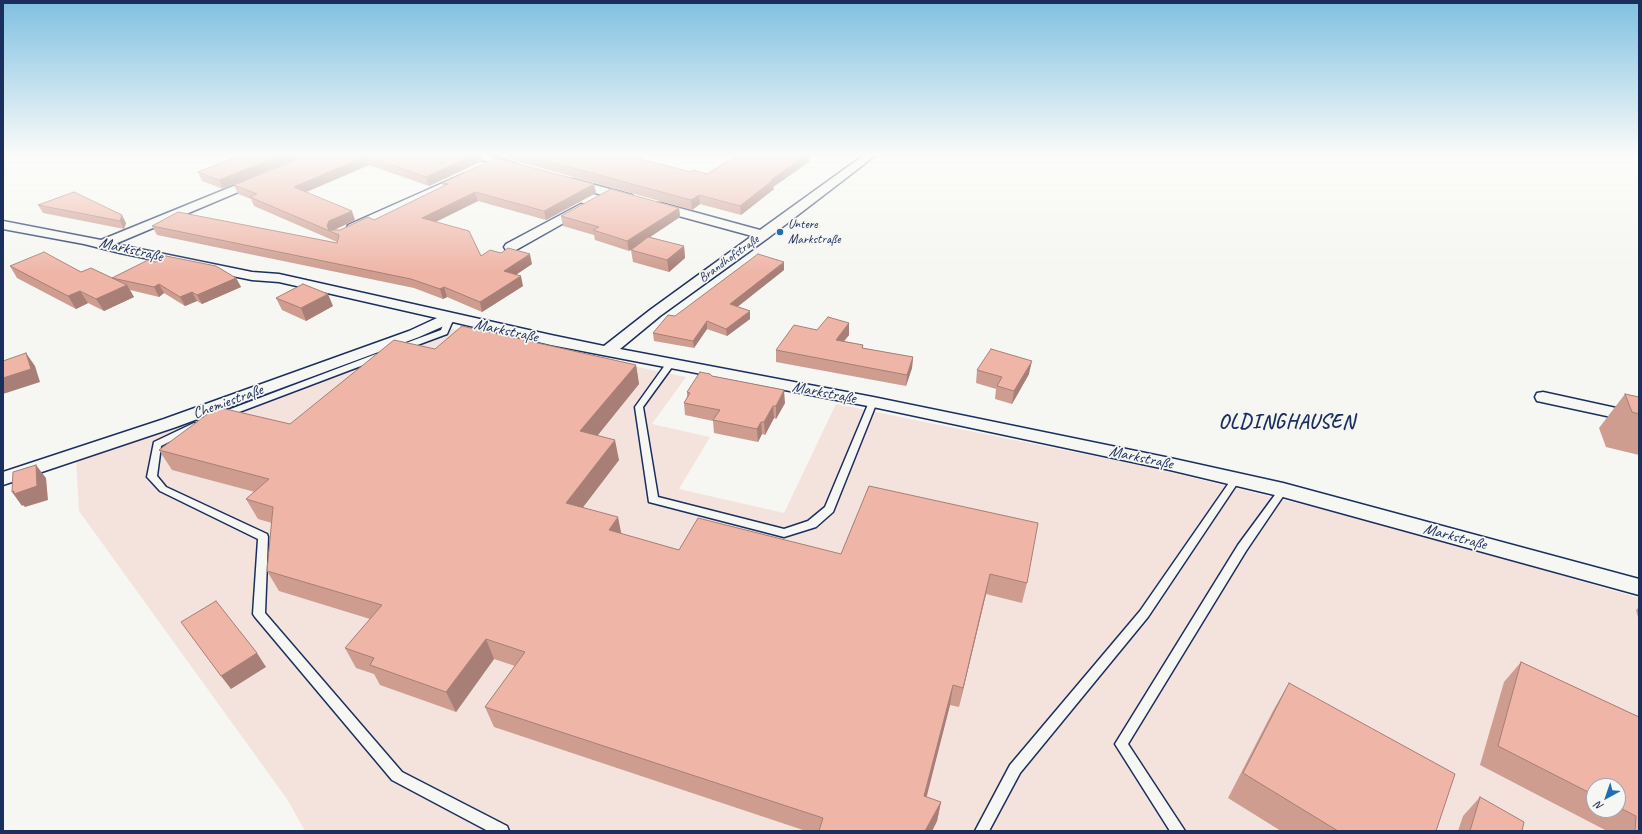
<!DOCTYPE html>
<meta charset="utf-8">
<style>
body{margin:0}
#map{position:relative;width:1642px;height:834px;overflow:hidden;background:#f6f6f2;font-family:Caveat,sans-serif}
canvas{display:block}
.frame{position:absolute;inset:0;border:4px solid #1b2f5e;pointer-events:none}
.north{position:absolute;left:1586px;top:778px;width:40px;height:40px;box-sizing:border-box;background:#f6f6f2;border:1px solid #9ea6b7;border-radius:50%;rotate:220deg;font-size:11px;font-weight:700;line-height:16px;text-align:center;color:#1b2f5e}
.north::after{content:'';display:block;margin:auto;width:14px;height:18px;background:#1f6fb2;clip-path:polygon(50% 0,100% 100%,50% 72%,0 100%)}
</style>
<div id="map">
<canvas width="1642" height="834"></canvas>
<div class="frame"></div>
<div class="north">N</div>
</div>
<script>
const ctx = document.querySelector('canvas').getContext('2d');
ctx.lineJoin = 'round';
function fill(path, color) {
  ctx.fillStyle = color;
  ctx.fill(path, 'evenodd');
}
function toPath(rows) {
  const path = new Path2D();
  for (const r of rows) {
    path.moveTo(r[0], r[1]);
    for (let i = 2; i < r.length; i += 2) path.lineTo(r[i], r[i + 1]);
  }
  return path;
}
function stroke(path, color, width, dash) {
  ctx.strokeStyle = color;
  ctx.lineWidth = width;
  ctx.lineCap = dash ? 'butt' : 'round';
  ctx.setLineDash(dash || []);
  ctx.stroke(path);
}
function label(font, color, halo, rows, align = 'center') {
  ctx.font = font + ' Caveat,sans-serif';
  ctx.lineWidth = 3.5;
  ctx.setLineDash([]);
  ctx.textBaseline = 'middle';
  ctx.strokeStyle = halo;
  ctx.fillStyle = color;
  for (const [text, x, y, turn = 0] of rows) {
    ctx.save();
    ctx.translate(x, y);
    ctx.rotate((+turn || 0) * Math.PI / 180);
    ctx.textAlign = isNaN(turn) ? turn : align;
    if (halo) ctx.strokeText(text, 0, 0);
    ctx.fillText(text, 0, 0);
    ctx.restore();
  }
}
const built = toPath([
 [449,328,686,377,652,424,710,437,679,489,784,513,836,404,1153,468,1317,508,1453,544,1639,598,1639,831,305,831,287,799,79,511,76,459,429,330],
 [1594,786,1618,786,1618,810,1594,810]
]);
const service = toPath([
 [447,316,450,316,454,318,447,334,404,350,401,350,397,348,398,346,441,330,447,316],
 [376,354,379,354,383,356,382,358,226,417,223,418,219,415,220,413,376,354],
 [671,360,675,363,643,407,658,497,784,529,808,521,825,507,869,402,870,400,876,400,877,402,833,512,816,527,784,537,649,502,635,407,668,361,671,360],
 [194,423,197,424,199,426,197,428,161,446,157,476,166,487,267,534,268,537,265,613,402,772,507,826,509,831,488,831,392,780,255,617,253,614,258,539,160,491,149,479,147,477,154,442,194,423],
 [1236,476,1239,477,1241,479,1239,481,1148,617,1020,773,989,831,975,831,1010,765,1140,611,1233,477,1236,476],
 [1283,487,1286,488,1288,490,1286,492,1246,551,1128,744,1185,831,1170,831,1115,744,1238,545,1280,488,1283,487]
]);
const minor = toPath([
 [471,155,488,155,516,164,518,166,516,168,512,169,472,157,471,155],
 [864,155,876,155,768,238,660,316,620,349,873,397,1170,458,1283,483,1639,579,1639,595,1283,497,1170,470,873,407,551,345,453,322,419,337,176,427,3,485,3,472,164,419,409,331,437,318,279,282,252,280,120,253,84,244,3,229,3,221,101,240,258,176,262,178,264,180,262,182,115,244,252,272,279,274,551,335,604,346,650,310,752,236,653,209,651,206,653,203,661,203,760,230,864,155],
 [463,174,467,175,469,177,467,179,358,231,348,231,347,228,348,225,463,174],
 [573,179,632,195,634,198,632,201,628,202,569,186,567,183,569,180,573,179],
 [581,204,585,205,587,208,585,211,516,250,511,251,506,250,504,247,506,244,581,204],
 [1543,392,1639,413,1639,423,1537,401,1535,397,1537,393,1543,392]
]);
const wall = toPath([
 [306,155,223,189,202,181,198,172,233,158,232,156],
 [308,155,480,155,482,161,429,186,369,165,306,192,355,220,334,230,340,230,374,220,443,186,442,183,594,184,596,193,546,220,478,201,436,222,481,256,532,264,516,274,523,286,482,312,447,297,443,299,414,288,157,235,152,226,337,243,337,242,254,206,251,199,238,194,234,185],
 [495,155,624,155,691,172,707,174,738,155,809,155,809,162,773,187,774,189,741,215,700,204,692,210],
 [74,192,126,223,124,229,43,213,38,205],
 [679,208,680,217,650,237,684,246,685,258,669,272,633,262,631,250,632,249,629,251,595,240,594,235,563,226,561,216],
 [155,262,236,278,241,287,202,304,197,301,185,306,164,293,159,297,130,290,134,297,104,311,88,303,76,309,17,278,10,266,81,272,112,278],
 [784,270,737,307,750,319,727,336,707,329,694,348,654,341,653,333,675,316],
 [276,298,333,306,306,321,282,310],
 [849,323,849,335,844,341,863,345,863,348,913,357,912,368,906,386,776,362,776,350,817,330],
 [435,349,636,365,639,384,597,436,619,460,583,507,622,534,679,550,841,554,869,486,1027,583,1022,603,986,594,959,707,950,705,926,797,941,802,937,821,932,831,806,831,494,727,485,707,515,666,494,659,456,712,380,685,374,674,356,668,345,648,370,619,279,591,267,571,272,523,258,519,246,499,255,492,172,470,159,450,290,424],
 [977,370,1029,374,1012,404,995,399,996,389,976,383],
 [712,376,785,403,776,419,774,418,765,435,762,434,758,442,714,433,713,421,685,415,684,403,687,397,687,392],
 [1625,394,1639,397,1639,455,1606,447,1599,428],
 [1639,607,1639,621,1636,610],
 [1521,662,1639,717,1639,831,1607,831,1480,765,1504,682],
 [1594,786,1618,786,1618,810,1594,810],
 [1289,683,1436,831,1281,831,1228,798,1274,709],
 [1480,797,1522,831,1458,831,1463,816]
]);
const shadedWall = toPath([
 [281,155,306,155,223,189,219,180],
 [474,155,480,155,482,161,429,186,426,177],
 [806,155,809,155,809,162,773,187,774,189,741,215,740,206,771,180],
 [366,156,369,165,297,196,294,187],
 [594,184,596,193,546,220,544,211],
 [475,192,478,201,425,227,422,218],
 [699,195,700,204,692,210,691,200],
 [679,208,680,217,629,251,627,241],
 [352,211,355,220,332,231,329,230,327,226,329,221],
 [122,215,126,223,124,229,120,221],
 [684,246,685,258,669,272,667,260],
 [530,254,532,264,507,281,504,271],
 [784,262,784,270,731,312,730,304],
 [521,276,523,286,482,312,480,302],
 [236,278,241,287,202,304,197,295],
 [159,284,164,293,159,297,154,287],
 [127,285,134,297,104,311,96,299],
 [444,287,447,297,443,299,440,289],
 [80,291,88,303,76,309,68,296],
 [192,292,197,301,185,306,180,297],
 [328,294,333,306,306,321,301,308],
 [750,311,750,319,727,336,726,329],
 [707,321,707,329,694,348,693,341],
 [849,323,849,335,836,351,836,340],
 [26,353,35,366,40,382,3,394,3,378],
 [913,357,912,368,906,386,907,375],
 [1032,361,1029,374,1012,404,1014,391],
 [636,365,639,384,585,451,580,431],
 [784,390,785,403,776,419,776,406],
 [773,406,774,418,765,435,764,422],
 [761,422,762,434,758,442,757,429],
 [615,440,619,460,571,523,566,503],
 [36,465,46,478,48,500,25,507,23,505,22,506,12,492],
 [618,517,622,537,609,530],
 [990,574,986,594,959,707,963,688],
 [486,639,494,659,456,712,446,692],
 [257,653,266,667,231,689,221,676],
 [953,685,950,705,922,815,924,796],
 [941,802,937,821,932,831,925,831]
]);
const building = toPath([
 [235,155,281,155,219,180,198,172,236,157,232,156,235,155],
 [308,155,474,155,426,177,366,156,294,187,352,211,329,221,327,226,329,230,340,230,368,217,374,220,448,184,442,183,496,158,594,184,544,211,475,192,422,218,469,231,481,256,490,250,501,253,508,248,530,254,504,271,521,276,480,302,444,287,440,289,411,279,152,226,178,212,337,243,339,235,250,197,257,194,234,185,308,155],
 [525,155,624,155,691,172,693,170,707,174,738,155,806,155,771,180,773,180,740,206,699,195,691,200,525,155],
 [611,189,679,208,627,241,593,230,599,227,561,216,611,189],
 [74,192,122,215,120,221,38,205,74,192],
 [648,237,684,246,667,260,631,250,648,237],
 [44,252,81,272,91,268,127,285,96,299,80,291,68,296,10,266,44,252],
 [758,254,784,262,730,304,750,311,726,329,707,321,693,341,653,333,668,315,675,316,758,254],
 [166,256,216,266,236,278,197,295,192,292,180,297,159,284,154,287,112,278,148,260,155,262,166,256],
 [303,284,328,294,301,308,276,298,303,284],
 [828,317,849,323,836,340,863,345,862,348,913,357,907,375,776,350,794,325,817,330,828,317],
 [462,326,636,365,580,431,615,440,566,503,618,517,609,530,679,550,698,518,841,554,869,486,1038,523,1027,583,990,574,963,688,953,685,924,796,941,802,925,831,819,831,823,818,485,707,525,652,486,639,446,692,370,665,374,658,345,648,382,605,267,571,273,507,246,499,269,479,159,450,217,407,290,424,394,340,435,349,462,326],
 [991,349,1032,361,1014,391,997,386,1002,377,977,370,991,349],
 [26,353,31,369,3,378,3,361,26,353],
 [700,372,710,374,712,376,784,390,776,406,773,406,764,422,761,422,757,429,713,420,720,410,684,403,690,393,687,392,700,372],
 [1625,394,1639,397,1639,414,1632,412,1625,394],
 [36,465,37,486,14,494,14,491,12,492,13,472,36,465],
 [216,601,257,653,221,676,181,622,216,601],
 [1521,662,1639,717,1639,831,1635,831,1636,816,1618,807,1618,786,1594,786,1594,795,1498,746,1521,662],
 [1289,683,1455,774,1436,831,1338,831,1243,773,1289,683],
 [1480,797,1524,822,1522,831,1470,831,1480,797]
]);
const markers = [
 [780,232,4,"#1f6fb2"]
];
const farPoinames = [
 ["Untere",788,225],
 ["Markstraße",788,240]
];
const farStreetnames = [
 ["Brandhofstraße",729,259,-36]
];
const streetNames = [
 ["Markstraße",131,250,13],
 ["Markstraße",506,331,12],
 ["Markstraße",824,393,11],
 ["Chemiestraße",228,402,-20],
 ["Markstraße",1141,458,12],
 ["Markstraße",1455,537,15]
];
const districtNames = [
 ["OLDINGHAUSEN",1287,423]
];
fill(built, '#f4e3dc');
stroke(service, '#1b2f5e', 3);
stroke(minor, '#1b2f5e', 3);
fill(service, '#f6f6f2');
fill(minor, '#f6f6f2');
fill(wall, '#ce9d90');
fill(shadedWall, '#a77f76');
fill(building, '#efb6a8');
stroke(building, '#a77f76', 1);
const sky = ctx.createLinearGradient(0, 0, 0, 272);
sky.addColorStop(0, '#7fc0e1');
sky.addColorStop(0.57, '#fbfbf9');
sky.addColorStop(1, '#fbfbf900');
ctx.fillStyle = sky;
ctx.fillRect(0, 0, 1642, 272);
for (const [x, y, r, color] of markers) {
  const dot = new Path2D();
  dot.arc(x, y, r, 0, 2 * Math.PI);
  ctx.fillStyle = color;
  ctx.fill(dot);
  stroke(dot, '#f6f6f2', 1.5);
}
label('13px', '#1b2f5e', '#f6f6f2', farPoinames, 'left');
label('13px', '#1b2f5e', '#f6f6f2', farStreetnames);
label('16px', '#1b2f5e', '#f6f6f2', streetNames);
ctx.letterSpacing = '1px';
label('bold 20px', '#1b2f5e', '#f6f6f2', districtNames);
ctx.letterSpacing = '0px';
</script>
